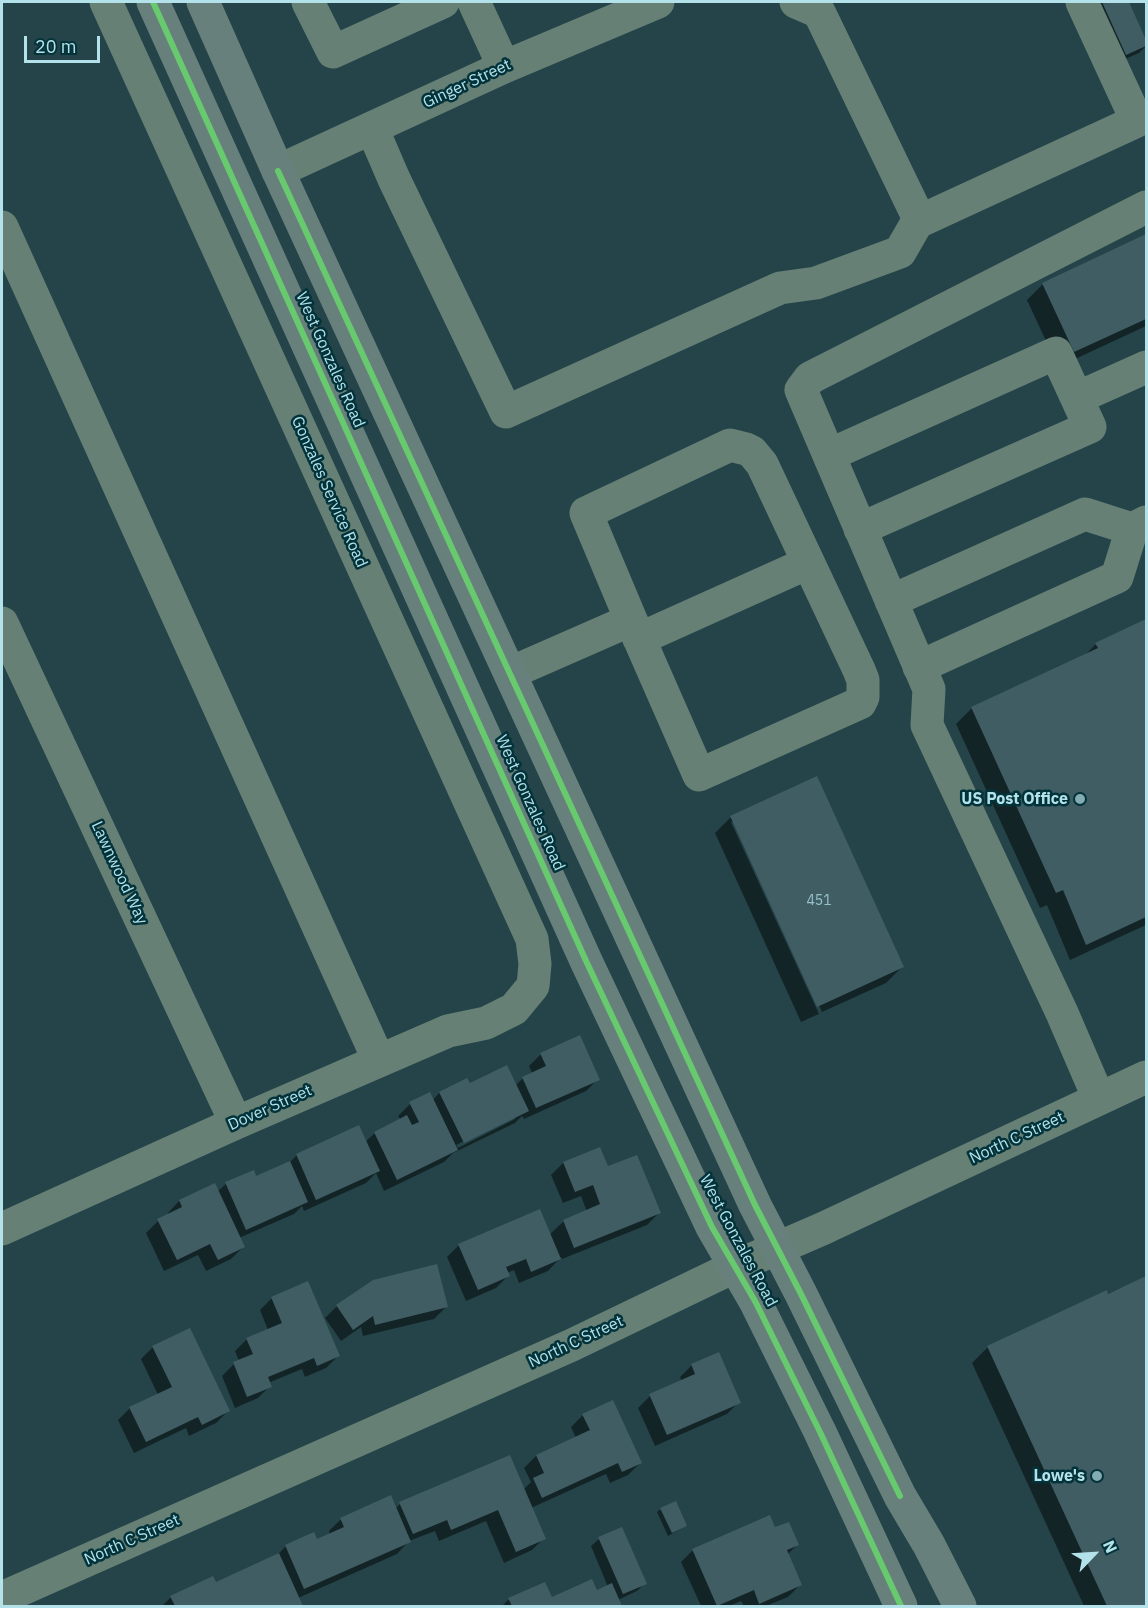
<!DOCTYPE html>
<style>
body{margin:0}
#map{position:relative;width:1148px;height:1608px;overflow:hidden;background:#254449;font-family:"IBM Plex Sans",sans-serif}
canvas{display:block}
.frame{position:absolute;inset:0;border:3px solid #b4e2eb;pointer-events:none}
.north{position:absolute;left:1064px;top:1524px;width:60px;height:60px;-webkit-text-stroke:4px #03333a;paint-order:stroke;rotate:65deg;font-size:16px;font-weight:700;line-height:24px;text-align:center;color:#b4e2eb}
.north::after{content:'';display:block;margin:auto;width:21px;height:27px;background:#b4e2eb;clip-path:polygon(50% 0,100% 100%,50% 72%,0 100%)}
.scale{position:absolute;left:24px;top:36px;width:76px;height:27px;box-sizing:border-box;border:3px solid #b4e2eb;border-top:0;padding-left:8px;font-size:18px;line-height:21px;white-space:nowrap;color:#b4e2eb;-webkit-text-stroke:4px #03333a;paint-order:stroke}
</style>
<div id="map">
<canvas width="1148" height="1608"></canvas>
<div class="frame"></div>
<div class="north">N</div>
<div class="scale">20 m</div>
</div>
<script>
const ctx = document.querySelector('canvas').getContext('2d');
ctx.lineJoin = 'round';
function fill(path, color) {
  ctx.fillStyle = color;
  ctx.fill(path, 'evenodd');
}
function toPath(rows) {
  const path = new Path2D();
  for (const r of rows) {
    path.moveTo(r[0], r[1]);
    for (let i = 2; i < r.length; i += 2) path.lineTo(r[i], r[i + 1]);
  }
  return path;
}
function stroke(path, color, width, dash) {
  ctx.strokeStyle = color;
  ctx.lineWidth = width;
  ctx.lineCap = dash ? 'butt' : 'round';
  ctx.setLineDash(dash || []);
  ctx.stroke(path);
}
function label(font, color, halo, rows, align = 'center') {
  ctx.font = font + ' "IBM Plex Sans",sans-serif';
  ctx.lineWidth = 5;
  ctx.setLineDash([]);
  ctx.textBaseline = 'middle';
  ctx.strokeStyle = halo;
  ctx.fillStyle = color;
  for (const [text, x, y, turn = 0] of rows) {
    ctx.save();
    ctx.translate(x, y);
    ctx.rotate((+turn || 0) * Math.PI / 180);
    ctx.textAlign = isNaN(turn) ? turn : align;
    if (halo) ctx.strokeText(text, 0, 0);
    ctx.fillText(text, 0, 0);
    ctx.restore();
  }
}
const shadow = toPath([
 [1091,2,1128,2,1146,46,1139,53,1118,62],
 [1146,235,1146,326,1058,367,1027,300,1043,284],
 [1146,620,1146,925,1070,960,1047,905,1040,908,956,724,972,708,1083,657,1096,644],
 [731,817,902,967,886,983,822,1012,735,822,731,822,819,1014,801,1022,715,833],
 [541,1054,598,1079,586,1091,524,1119,522,1116,515,1123,453,1153,444,1162,384,1191,376,1173,366,1183,304,1211,302,1206,294,1214,239,1238,243,1247,231,1259,206,1271,198,1255,164,1271,146,1233,158,1221,169,1216,168,1213,179,1201,214,1185,217,1192,226,1184,255,1178,289,1163,297,1155,365,1142,375,1133,401,1120,398,1116,410,1104,432,1101,439,1093,466,1080,469,1085,515,1086,523,1078,532,1073,529,1066],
 [515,1116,515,1119,458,1148,456,1145],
 [563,1163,607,1168,659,1213,647,1225,562,1259,561,1257,548,1271,519,1283,514,1270,507,1273,508,1276,496,1288,466,1301,447,1257,459,1245,549,1235,564,1221,587,1212,581,1196,563,1203,551,1175],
 [1146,1277,1146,1606,1084,1606,972,1363,988,1347],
 [272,1298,338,1356,326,1368,305,1377,302,1369,268,1383,270,1386,258,1398,235,1408,222,1376,234,1364,239,1361,235,1351,247,1339,268,1330,260,1310],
 [337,1306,446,1307,434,1319,363,1336,361,1327,341,1341,325,1318],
 [153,1347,228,1411,216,1423,189,1436,186,1428,134,1453,118,1420,130,1408,158,1395,141,1359],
 [692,1365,739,1402,727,1414,655,1446,638,1408,650,1396,682,1382,680,1377],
 [583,1415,640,1463,628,1475,610,1483,606,1474,531,1508,544,1538,532,1550,504,1563,486,1521,439,1541,435,1531,409,1541,397,1554,298,1598,302,1606,162,1606,171,1597,215,1584,276,1556,286,1546,316,1541,330,1535,329,1531,341,1519,395,1509,400,1504,523,1490,531,1482,524,1468,536,1456,576,1438,571,1427],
 [661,1509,686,1526,668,1536,657,1512],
 [621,1529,645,1583,637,1591,618,1600,621,1606,502,1606,509,1599,552,1599,596,1592,608,1587,591,1546,599,1539],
 [775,1529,797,1545,787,1555,800,1585,788,1597,766,1606,744,1606,741,1601,729,1606,701,1606,681,1562,693,1550]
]);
const building = toPath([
 [1102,2,1129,2,1146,40,1146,46,1126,55],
 [1146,234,1146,319,1074,352,1042,283],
 [1146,619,1146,917,1086,945,1063,890,1056,893,971,707,1098,648,1095,643],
 [817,776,904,967,817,1007,730,816],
 [580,1035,600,1080,536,1108,522,1077,546,1066,540,1053],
 [507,1065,529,1111,464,1143,439,1092,467,1078,470,1083],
 [430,1092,458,1150,397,1180,374,1132,407,1115,412,1125,419,1122,409,1102],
 [359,1125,380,1171,316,1200,296,1154],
 [600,1147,608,1166,637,1155,661,1213,574,1248,563,1220,600,1204,593,1185,575,1192,563,1162],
 [290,1161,308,1202,246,1230,225,1182,254,1170,256,1176],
 [215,1183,245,1247,218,1260,210,1244,177,1260,157,1219,182,1207,179,1200],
 [540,1209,561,1259,531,1272,526,1259,506,1267,510,1276,478,1290,458,1244],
 [437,1264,448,1307,375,1325,373,1316,353,1330,336,1305,373,1280],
 [1146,1276,1146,1606,1107,1606,987,1346,1107,1290,1108,1294],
 [308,1281,340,1356,317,1366,314,1358,268,1377,272,1387,247,1397,233,1362,253,1354,246,1338,282,1323,271,1297],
 [190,1328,230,1411,202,1425,198,1417,146,1442,129,1407,172,1387,152,1346],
 [719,1352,741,1403,667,1435,649,1394,695,1374,691,1364],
 [613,1400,642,1463,622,1472,618,1463,542,1498,533,1478,544,1473,536,1455,590,1430,582,1414],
 [510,1455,546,1539,516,1552,498,1510,451,1530,447,1520,413,1534,399,1502],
 [391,1495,411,1542,304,1589,285,1545,314,1532,317,1539,344,1527,340,1518],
 [676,1501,687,1526,672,1533,660,1508],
 [770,1515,775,1527,789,1522,799,1545,787,1550,802,1585,759,1604,754,1590,717,1606,692,1549],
 [622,1527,647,1584,623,1594,598,1537],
 [279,1553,303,1606,175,1606,170,1596,213,1576,216,1582],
 [592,1579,597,1590,612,1583,622,1606,512,1606,508,1598,545,1582,552,1597]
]);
const minor = toPath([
 [308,2,333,52,443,2],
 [474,2,504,67],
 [796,2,819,12,920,221,1137,121,1082,2],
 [372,128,394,179,506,412,780,288,816,283,900,252,919,219],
 [278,171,504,67,658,2],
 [2,227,379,1061],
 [1077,398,1146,367],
 [829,455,1056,353,1090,427,860,529],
 [891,601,1085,514,1132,529,1146,522],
 [2,623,236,1123],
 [639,639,808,563],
 [919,667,1117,577,1132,529],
 [510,673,631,620,586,513,730,445,746,449,752,452,762,464,859,670,863,680,863,697,860,703,699,775,631,620],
 [1099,1099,1062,1013,927,725,929,689,801,390,810,378,1146,207],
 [2,1229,236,1123,448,1031,486,1023,514,1009,533,986,535,964,532,939,106,2],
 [2,1598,572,1345,734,1267,822,1229,1146,1077]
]);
const major = toPath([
 [153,2,587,963,712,1227,755,1301,820,1432,901,1606],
 [203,2,278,171,755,1205,801,1294,900,1496,929,1545,960,1606]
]);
const cycleway = toPath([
 [153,2,587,963,712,1227,755,1301,820,1432,901,1606],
 [278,171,755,1205,801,1294,900,1496]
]);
const markers = [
 [1080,799,6,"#82abb2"],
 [1097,1476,6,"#82abb2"]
];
const numberNames = [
 ["451",819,901]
];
const streetNames = [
 ["Ginger Street",467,84,-25],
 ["West Gonzales Road",330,360,66],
 ["Gonzales Service Road",329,492,66],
 ["West Gonzales Road",530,803,66],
 ["Lawnwood Way",119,873,65],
 ["Dover Street",270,1108,-24],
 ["North C Street",1017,1138,-25],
 ["West Gonzales Road",738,1241,62],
 ["North C Street",576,1342,-25],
 ["North C Street",132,1540,-24]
];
const poiNames = [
 ["US Post Office",1068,799],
 ["Lowe's",1085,1476]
];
fill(shadow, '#0007');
fill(building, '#405d64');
stroke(minor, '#678075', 33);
stroke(major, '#68807b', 33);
stroke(cycleway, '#67ca6e', 6);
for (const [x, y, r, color] of markers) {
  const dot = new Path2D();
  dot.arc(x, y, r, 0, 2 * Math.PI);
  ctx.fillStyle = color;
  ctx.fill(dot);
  stroke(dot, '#03333a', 2);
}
label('14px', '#97c1c9', null, numberNames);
label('16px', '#b4e2eb', '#03333a', streetNames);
label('bold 16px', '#b4e2eb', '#03333a', poiNames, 'right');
</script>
